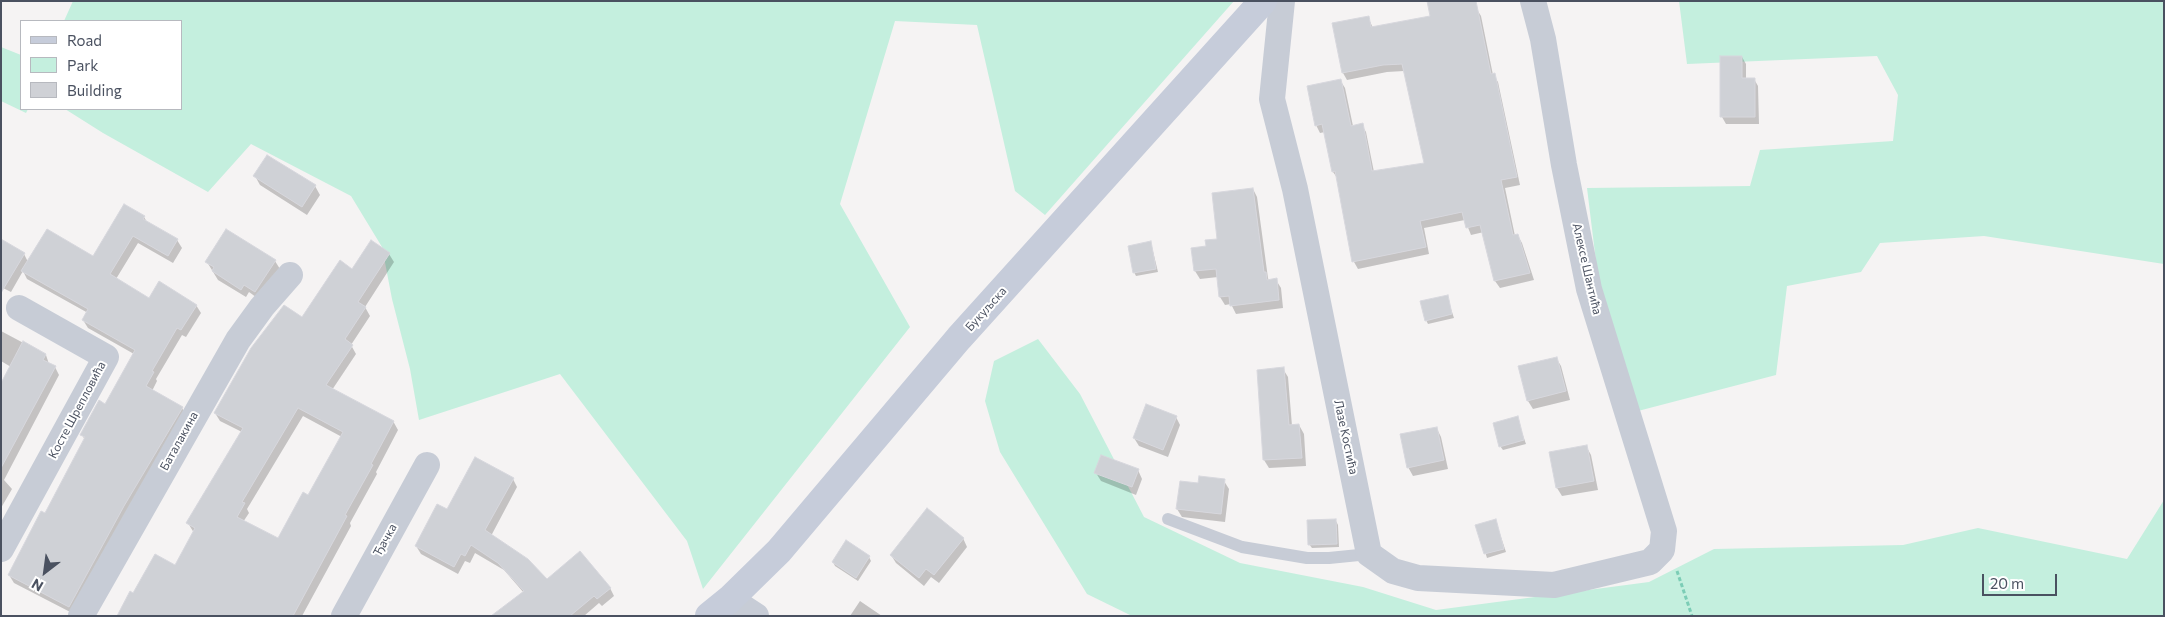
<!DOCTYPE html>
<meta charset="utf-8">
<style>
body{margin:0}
#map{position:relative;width:2165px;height:617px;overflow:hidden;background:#f5f3f3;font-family:Commissioner,sans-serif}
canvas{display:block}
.frame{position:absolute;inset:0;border:2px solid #4a5160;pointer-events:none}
.legend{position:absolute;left:20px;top:20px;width:162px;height:90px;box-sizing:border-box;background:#fff;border:1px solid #b7b9bf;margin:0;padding:6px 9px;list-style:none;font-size:15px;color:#4a5160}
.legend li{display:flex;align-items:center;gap:10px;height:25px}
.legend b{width:25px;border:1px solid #b7b9bf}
.north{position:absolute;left:20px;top:547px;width:50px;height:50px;-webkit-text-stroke:4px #fff;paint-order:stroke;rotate:210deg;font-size:14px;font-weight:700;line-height:20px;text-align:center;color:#4a5160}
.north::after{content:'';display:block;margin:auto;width:18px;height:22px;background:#4a5160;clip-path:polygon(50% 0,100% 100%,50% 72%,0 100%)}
.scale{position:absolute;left:1982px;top:574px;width:75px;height:22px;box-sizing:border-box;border:2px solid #4a5160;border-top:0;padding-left:6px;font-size:15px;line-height:18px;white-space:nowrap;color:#4a5160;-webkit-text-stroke:4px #fff;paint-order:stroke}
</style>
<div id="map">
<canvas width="2165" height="617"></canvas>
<div class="frame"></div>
<ul class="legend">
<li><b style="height:6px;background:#c6ccda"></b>Road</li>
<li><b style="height:14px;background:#c4efde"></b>Park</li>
<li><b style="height:14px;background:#cfd1d6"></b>Building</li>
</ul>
<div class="north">N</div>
<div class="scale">20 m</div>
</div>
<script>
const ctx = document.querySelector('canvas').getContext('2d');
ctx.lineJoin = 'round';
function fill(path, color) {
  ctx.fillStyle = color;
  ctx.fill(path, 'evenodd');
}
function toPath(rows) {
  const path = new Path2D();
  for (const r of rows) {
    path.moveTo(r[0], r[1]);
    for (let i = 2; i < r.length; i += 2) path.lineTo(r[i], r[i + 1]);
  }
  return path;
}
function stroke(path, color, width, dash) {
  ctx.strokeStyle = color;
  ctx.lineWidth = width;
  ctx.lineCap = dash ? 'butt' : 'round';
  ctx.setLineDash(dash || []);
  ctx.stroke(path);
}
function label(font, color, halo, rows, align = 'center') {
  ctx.font = font + ' Commissioner,sans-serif';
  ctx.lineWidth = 4;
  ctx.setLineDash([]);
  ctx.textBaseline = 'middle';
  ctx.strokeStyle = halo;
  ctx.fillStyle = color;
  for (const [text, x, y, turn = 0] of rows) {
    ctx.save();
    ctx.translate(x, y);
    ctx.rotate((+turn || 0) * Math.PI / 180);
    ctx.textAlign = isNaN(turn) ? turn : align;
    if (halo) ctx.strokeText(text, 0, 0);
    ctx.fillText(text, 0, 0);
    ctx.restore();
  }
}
const green = toPath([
 [73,1,1234,1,1045,215,1015,191,977,25,895,21,840,204,910,327,703,589,687,541,560,374,419,420,410,369,392,299,382,247,351,196,251,144,208,192,103,133,65,109,181,109,181,21,64,21],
 [1679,1,2164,1,2164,264,1984,236,1880,243,1861,272,1787,286,1776,375,1638,411,1600,294,1587,188,1750,186,1760,150,1893,141,1898,95,1877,56,1687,64],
 [1,47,21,55,21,109,28,109,26,113,1,101],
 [1038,339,1080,394,1144,517,1240,563,1363,587,1436,610,1649,582,1714,549,1903,545,1978,528,2127,559,2164,500,2164,616,1132,616,1087,594,1000,452,985,401,994,361]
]);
const shadow = toPath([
 [1476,8,1481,16,1493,75,1498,82,1520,185,1505,188,1515,236,1518,236,1522,243,1534,280,1500,288,1495,281,1484,232,1471,235,1465,220,1424,228,1429,254,1358,269,1354,262,1338,179,1333,172,1325,132,1320,133,1316,125,1340,80,1345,88,1353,126,1362,125,1366,132,1374,172,1426,164,1404,71,1387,72,1347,80,1343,73,1368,17,1373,28],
 [1742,57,1746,64,1746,79,1754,79,1758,86,1759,124,1726,124,1722,117],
 [255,176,315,186,320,195,307,215,260,185],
 [1253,189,1257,197,1268,278,1269,281,1276,280,1281,288,1283,308,1236,314,1231,304,1225,305,1220,297,1218,277,1200,279,1195,271,1193,249,1207,247,1219,240],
 [144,217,147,222,177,240,182,248,173,263,138,243,116,279,149,299,196,305,201,313,186,337,182,335,156,379,157,381,152,391,182,408,186,415,74,614,14,583,9,575,45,515,85,440,82,435,106,405,134,354,88,328,83,320,88,313,27,279,23,271,11,292,1,287,24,254,28,262,94,258],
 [1151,243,1158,272,1136,276,1134,272],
 [389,254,394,262,365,307,370,316,351,345,356,354,332,390,393,421,398,430,376,472,377,474,350,523,351,526,302,616,119,616,134,595,176,567,194,533,188,523,242,432,220,421,215,413,302,319,353,270],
 [303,416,342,437,309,496,278,540,243,522,249,513,247,509],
 [275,261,280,269,260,300,249,292,246,297,218,280,207,262],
 [1447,297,1454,318,1428,324,1426,320],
 [1,331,46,355,49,364,55,367,59,375,4,480,12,489,1,508,1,386,11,367,1,361],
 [1556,358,1561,366,1570,400,1533,409,1528,401,1519,367],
 [1283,369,1288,377,1292,426,1299,425,1304,434,1306,466,1269,468,1264,460],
 [1176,417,1180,425,1168,457,1139,446,1134,438],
 [1517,418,1526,444,1503,450,1500,446],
 [1437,429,1441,437,1448,469,1413,476,1408,467],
 [1586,446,1591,455,1598,490,1562,496,1557,488,1551,453],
 [1138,470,1142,479,1136,495,1101,481,1096,473],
 [513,479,517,487,491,536,546,580,610,588,614,596,602,606,599,603,584,616,501,616,524,593,504,570,475,553,470,563,465,561,458,574,421,554,416,546,447,511],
 [1224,481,1229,489,1225,522,1182,517,1177,509,1199,484],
 [1336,521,1338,525,1339,547,1312,548,1309,544],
 [1497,525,1506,552,1487,558,1477,526],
 [963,538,967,547,939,583,931,577,924,586,896,563,891,555],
 [869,557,871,561,858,581,835,566,833,562],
 [860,601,882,616,850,616]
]);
const building = toPath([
 [1427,1,1476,1,1491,74,1495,73,1517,177,1501,180,1513,235,1518,234,1530,273,1494,281,1480,225,1466,228,1462,212,1420,221,1426,247,1352,262,1335,171,1332,172,1322,124,1315,126,1307,86,1341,79,1351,126,1363,123,1372,171,1424,163,1402,64,1383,65,1342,73,1332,23,1369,16,1371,27,1430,16,1427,1],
 [1720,56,1742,56,1742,78,1755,78,1755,117,1720,117,1720,56],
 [267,155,316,185,302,207,253,176,267,155],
 [1253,188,1264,272,1266,272,1267,280,1277,278,1279,300,1230,306,1229,296,1219,297,1216,269,1194,271,1191,248,1206,246,1205,240,1217,239,1212,193,1253,188],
 [124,204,145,216,143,219,178,239,168,256,133,236,110,274,149,298,159,281,197,305,181,330,177,328,152,371,154,372,146,386,183,407,124,506,69,607,8,575,41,511,45,513,85,437,80,435,99,400,105,404,135,350,82,320,88,309,21,271,47,229,93,256,124,204],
 [226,229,276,260,255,292,244,285,241,290,212,271,214,267,205,262,226,229],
 [1,239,25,253,1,293,1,239],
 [371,240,390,253,358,302,366,307,345,339,353,345,326,385,394,421,371,464,373,465,345,515,347,516,293,616,117,616,130,591,133,593,155,554,175,565,195,528,186,523,243,428,214,413,251,348,284,305,302,317,340,260,352,269,371,240],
 [298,408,343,432,308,495,303,492,278,538,237,517,245,503,242,502,298,408],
 [1151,241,1156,269,1133,273,1128,246,1151,241],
 [1448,295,1452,314,1425,321,1420,301,1448,295],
 [23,341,46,354,43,360,56,366,1,468,1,383,23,341],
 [1557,357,1566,391,1527,401,1518,366,1557,357],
 [1284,367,1289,425,1299,424,1302,458,1263,460,1257,370,1284,367],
 [1146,404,1177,416,1163,450,1133,438,1146,404],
 [1518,416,1524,440,1499,447,1493,423,1518,416],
 [1437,427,1444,460,1407,468,1400,434,1437,427],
 [1587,445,1594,481,1556,488,1549,452,1587,445],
 [1101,455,1139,469,1132,487,1094,473,1101,455],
 [475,457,514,478,485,530,528,559,547,579,580,551,611,588,597,599,594,596,570,616,491,616,524,591,498,563,471,545,465,556,461,554,454,567,415,546,437,504,447,509,475,457],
 [1199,476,1225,479,1221,514,1176,509,1180,481,1198,483,1199,476],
 [927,508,964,538,934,575,926,569,919,578,890,555,927,508],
 [1336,519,1337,544,1308,545,1307,520,1336,519],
 [1496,519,1504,549,1484,554,1475,525,1496,519],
 [846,540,870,556,856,578,832,562,846,540]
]);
const path = toPath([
 [1677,571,1692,616]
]);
const service = toPath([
 [1168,519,1242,547,1307,558,1329,558,1369,554]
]);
const minor = toPath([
 [1282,1,1272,99,1295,189,1369,554,1393,571,1418,578,1554,585,1650,562,1662,550,1664,531,1589,289,1564,165,1543,39,1533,1],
 [1,549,106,357,19,308],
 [730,599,756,616],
 [81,616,238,340,262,307,290,275],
 [344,616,427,465]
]);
const secondary = toPath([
 [709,616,730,599,779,551,959,338,1263,1]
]);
const streetNames = [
 ["Алексе Шантића",1587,269,77],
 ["Букуљска",986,309,-48],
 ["Косте Шрепловића",77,410,-62],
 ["Лазе Костића",1346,437,78],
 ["Баталакина",179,441,-61],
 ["Ђачка",385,540,-61]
];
fill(green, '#c4efde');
fill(shadow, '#0003');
fill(building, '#cfd1d6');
stroke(building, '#d7d7dd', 1);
stroke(path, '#7ccdb6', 3, [4, 2.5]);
stroke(service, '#c7ccd6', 12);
stroke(minor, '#c7ccd6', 26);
stroke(secondary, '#c6ccda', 28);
label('12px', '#4a5160', '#fff', streetNames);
</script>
